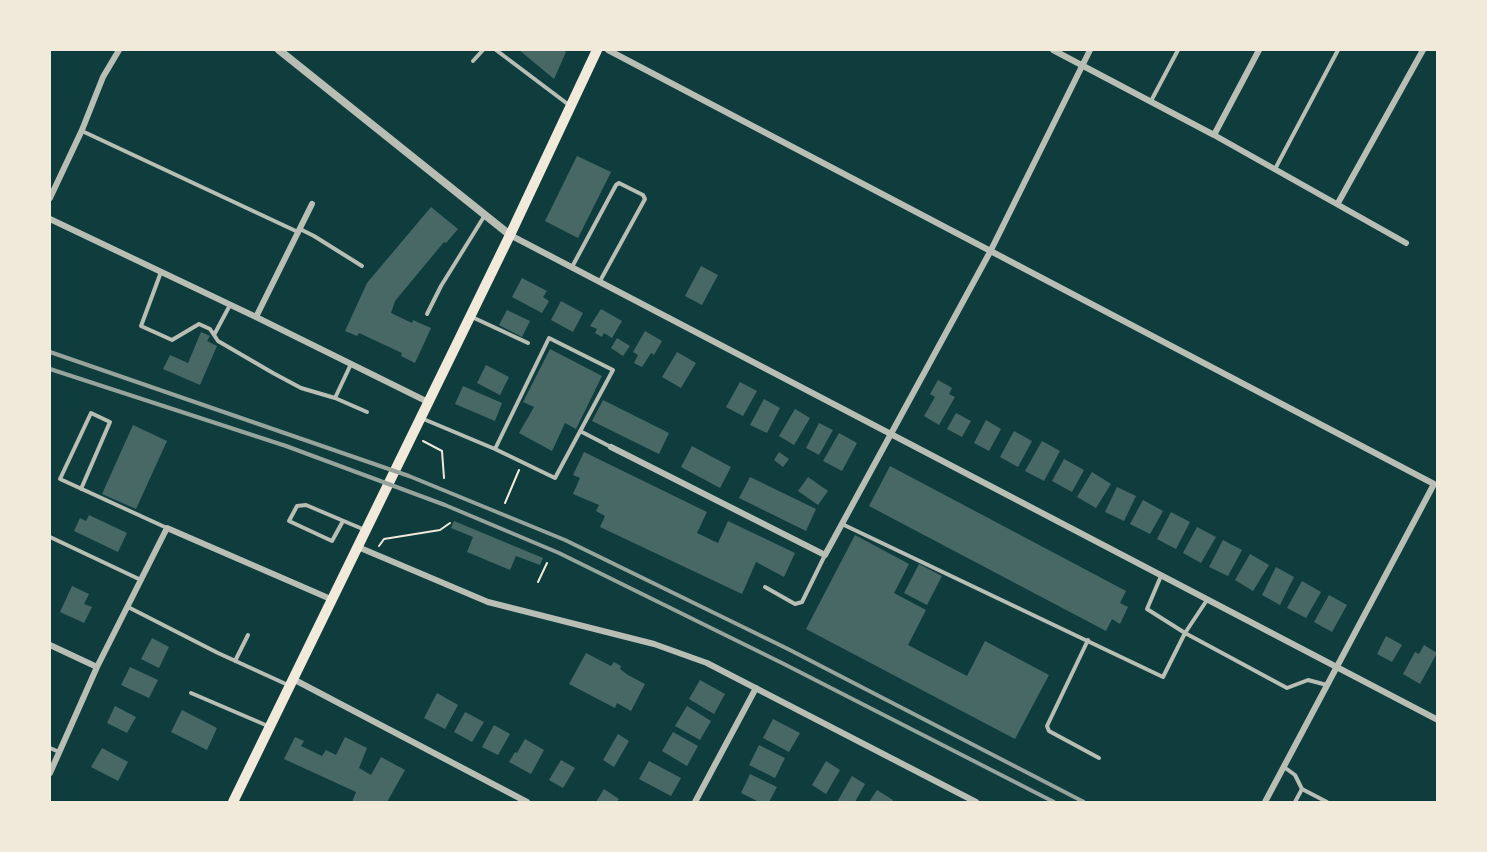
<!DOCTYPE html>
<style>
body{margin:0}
#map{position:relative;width:1487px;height:852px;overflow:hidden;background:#0f3d3e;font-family:Arial,sans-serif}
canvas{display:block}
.frame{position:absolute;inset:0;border:51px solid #f1e9da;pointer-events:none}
</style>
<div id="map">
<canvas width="1487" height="852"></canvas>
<div class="frame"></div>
</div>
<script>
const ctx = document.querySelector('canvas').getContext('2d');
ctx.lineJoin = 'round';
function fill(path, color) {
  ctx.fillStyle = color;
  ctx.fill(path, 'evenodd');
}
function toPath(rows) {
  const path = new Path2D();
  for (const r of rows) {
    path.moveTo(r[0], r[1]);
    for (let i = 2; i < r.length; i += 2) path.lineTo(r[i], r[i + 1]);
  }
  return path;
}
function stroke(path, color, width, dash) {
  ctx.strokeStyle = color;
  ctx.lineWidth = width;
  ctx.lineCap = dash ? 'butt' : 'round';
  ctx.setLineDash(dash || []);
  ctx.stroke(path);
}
const building = toPath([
 [519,50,563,50,566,52,554,79],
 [577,156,611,172,578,238,545,221],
 [431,207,458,229,446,243,444,242,395,301,391,313,412,323,413,320,431,328,415,363,401,356,402,353,359,333,357,336,345,331,367,283],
 [701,266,718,275,702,305,685,296],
 [522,278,547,291,543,297,549,301,542,313,512,297],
 [561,301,583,313,573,332,551,320],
 [601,309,622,321,612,338,604,333,602,337,595,333,597,329,590,326],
 [507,310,530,321,522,337,499,325],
 [645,331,662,341,654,355,651,353,642,367,634,363,638,355,633,352],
 [201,332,210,336,207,341,217,346,200,385,163,369,170,355,188,363],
 [617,338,630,346,623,356,611,348],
 [550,349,602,376,576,429,565,423,552,451,519,433,534,407,523,402],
 [677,352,696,363,681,388,662,377],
 [486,365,509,377,500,395,477,383],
 [938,380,952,388,949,394,955,397,939,425,924,416,935,397,930,394],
 [740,382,757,391,743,416,726,407],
 [463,386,502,403,495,421,455,404],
 [764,399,780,408,767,433,750,425],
 [603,400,669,433,659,454,592,421],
 [795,409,810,418,794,445,779,436],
 [956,413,971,421,962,437,947,429],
 [986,420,1001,429,989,451,974,443],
 [819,423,833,430,819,455,806,448],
 [133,425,167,441,136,509,102,494],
 [1014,431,1032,441,1018,467,1000,457],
 [839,433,857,443,842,471,823,461],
 [1042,441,1060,451,1044,481,1025,471],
 [692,446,731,467,720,488,681,467],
 [584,452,707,512,697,533,718,543,728,521,795,553,784,577,756,562,742,594,600,527,605,516,596,511,599,505,573,494,580,478,573,475],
 [779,452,789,459,783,467,774,460],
 [1064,459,1084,470,1072,492,1052,481],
 [890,466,1126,591,1120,603,1128,607,1120,624,1112,619,1106,631,869,506],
 [1092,472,1111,484,1096,508,1077,497],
 [750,477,816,509,806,531,739,498],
 [808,477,828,491,818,505,798,491],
 [1117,487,1136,496,1124,521,1105,512],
 [1143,500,1163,511,1150,534,1130,524],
 [1171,512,1190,522,1176,549,1157,539],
 [89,515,127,533,118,552,74,531,80,518,86,521],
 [454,521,543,558,540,565,516,556,510,570,467,552,473,537,451,528],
 [1197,527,1216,537,1201,563,1183,553],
 [855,535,909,564,894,593,926,610,908,645,967,676,985,641,1049,675,1015,739,806,629],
 [1223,540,1242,550,1228,576,1209,567],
 [1250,554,1269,565,1253,591,1235,580],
 [919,564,942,576,927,605,904,593],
 [1276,567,1294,577,1280,605,1262,595],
 [1302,581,1321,592,1306,618,1287,608],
 [72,586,89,594,84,604,92,607,84,623,60,612],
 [1329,595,1347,605,1332,632,1314,622],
 [1386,636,1402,645,1392,662,1377,654],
 [152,638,169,647,159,668,141,659],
 [1424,645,1437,653,1420,684,1403,674,1415,652,1419,654],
 [586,653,611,666,614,662,621,666,620,669,628,675,645,684,631,711,617,703,615,708,569,684],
 [130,667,158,680,149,698,121,685],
 [700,680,725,694,714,714,689,699],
 [437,693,458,705,445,729,424,718],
 [115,706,136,717,127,733,107,723],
 [687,706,711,721,700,740,675,726],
 [182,710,217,728,207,750,171,732],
 [465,712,484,722,472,742,454,732],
 [773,719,800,733,789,752,763,738],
 [494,725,510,734,498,755,482,747],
 [673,732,698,746,687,766,662,751],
 [618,734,629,741,614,767,603,760],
 [295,737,304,741,301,746,322,756,326,750,336,755,345,737,367,748,359,768,371,775,381,757,405,770,387,802,352,802,356,792,284,759],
 [525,739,544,750,531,774,509,762,515,752,517,753],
 [759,745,785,758,775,778,749,765],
 [102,748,128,762,118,781,91,767],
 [561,760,575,768,563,788,549,780],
 [649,761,681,778,671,796,639,779],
 [826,761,840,770,826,794,812,785],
 [750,774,777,787,769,802,759,802,741,793],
 [852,776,865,784,855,802,837,802],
 [604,789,619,799,617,802,596,802],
 [877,790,893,800,892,802,869,802]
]);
const path = toPath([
 [423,441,442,451,444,478],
 [505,503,519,470],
 [379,546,384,539,440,530,450,523],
 [538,582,547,563]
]);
const service = toPath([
 [496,50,569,105],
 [473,61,483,50],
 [1151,101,1178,50],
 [82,131,298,232],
 [1275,169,1338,50],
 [300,229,314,236,362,266],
 [572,267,616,185,619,183,643,195,645,199,600,281],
 [161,272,141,326,172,340,199,324,210,329,218,341,273,373,301,388,335,398],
 [427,314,441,286,485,215],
 [472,317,528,343],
 [214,335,230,305],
 [351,364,335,398,367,412],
 [421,418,495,449,549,338,613,370,555,478,495,449],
 [580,431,611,447],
 [81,489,110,422,91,413,60,479,167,528],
 [343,521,332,541,289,521,297,506,306,505,365,530],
 [842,524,1163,677,1185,633,1207,600],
 [50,537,141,580],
 [1161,576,1147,609,1185,633,1287,688,1308,680,1327,685],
 [765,587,795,604,802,602,825,555],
 [128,607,218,653,288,685],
 [1088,640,1047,726,1049,731,1099,758],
 [235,661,248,635],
 [191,693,268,726],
 [50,748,59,752],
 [1284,767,1295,775,1302,789,1327,802],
 [1295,802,1302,789]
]);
const minor = toPath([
 [608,50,1434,484,1265,802],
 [1053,50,1214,135,1406,243],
 [1214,135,1259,50],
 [50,198,82,130,103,77,119,50],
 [1338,203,1423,50],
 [50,219,256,317,428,402],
 [510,235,1438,720],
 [256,317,312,204],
 [611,447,825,555,990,252,1090,50],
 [358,547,488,602,654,644,707,663,976,802],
 [50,645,97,667],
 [293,679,527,802],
 [50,773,97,667,167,528,333,600],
 [695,802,756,688]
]);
const tertiary = toPath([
 [279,50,510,235]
]);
const primary = toPath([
 [233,802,510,235,597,50]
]);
const rail = toPath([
 [50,352,409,476,565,540,788,649,1084,802],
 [50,369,286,446,445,505,559,553,784,664,1054,802]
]);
fill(building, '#486865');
stroke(path, '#f1e9da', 2);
stroke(service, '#b8beb3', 4);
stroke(minor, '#b8beb3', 6);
stroke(tertiary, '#b8beb3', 8);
stroke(primary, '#f1e9da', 10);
stroke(rail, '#97a49c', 4);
</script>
